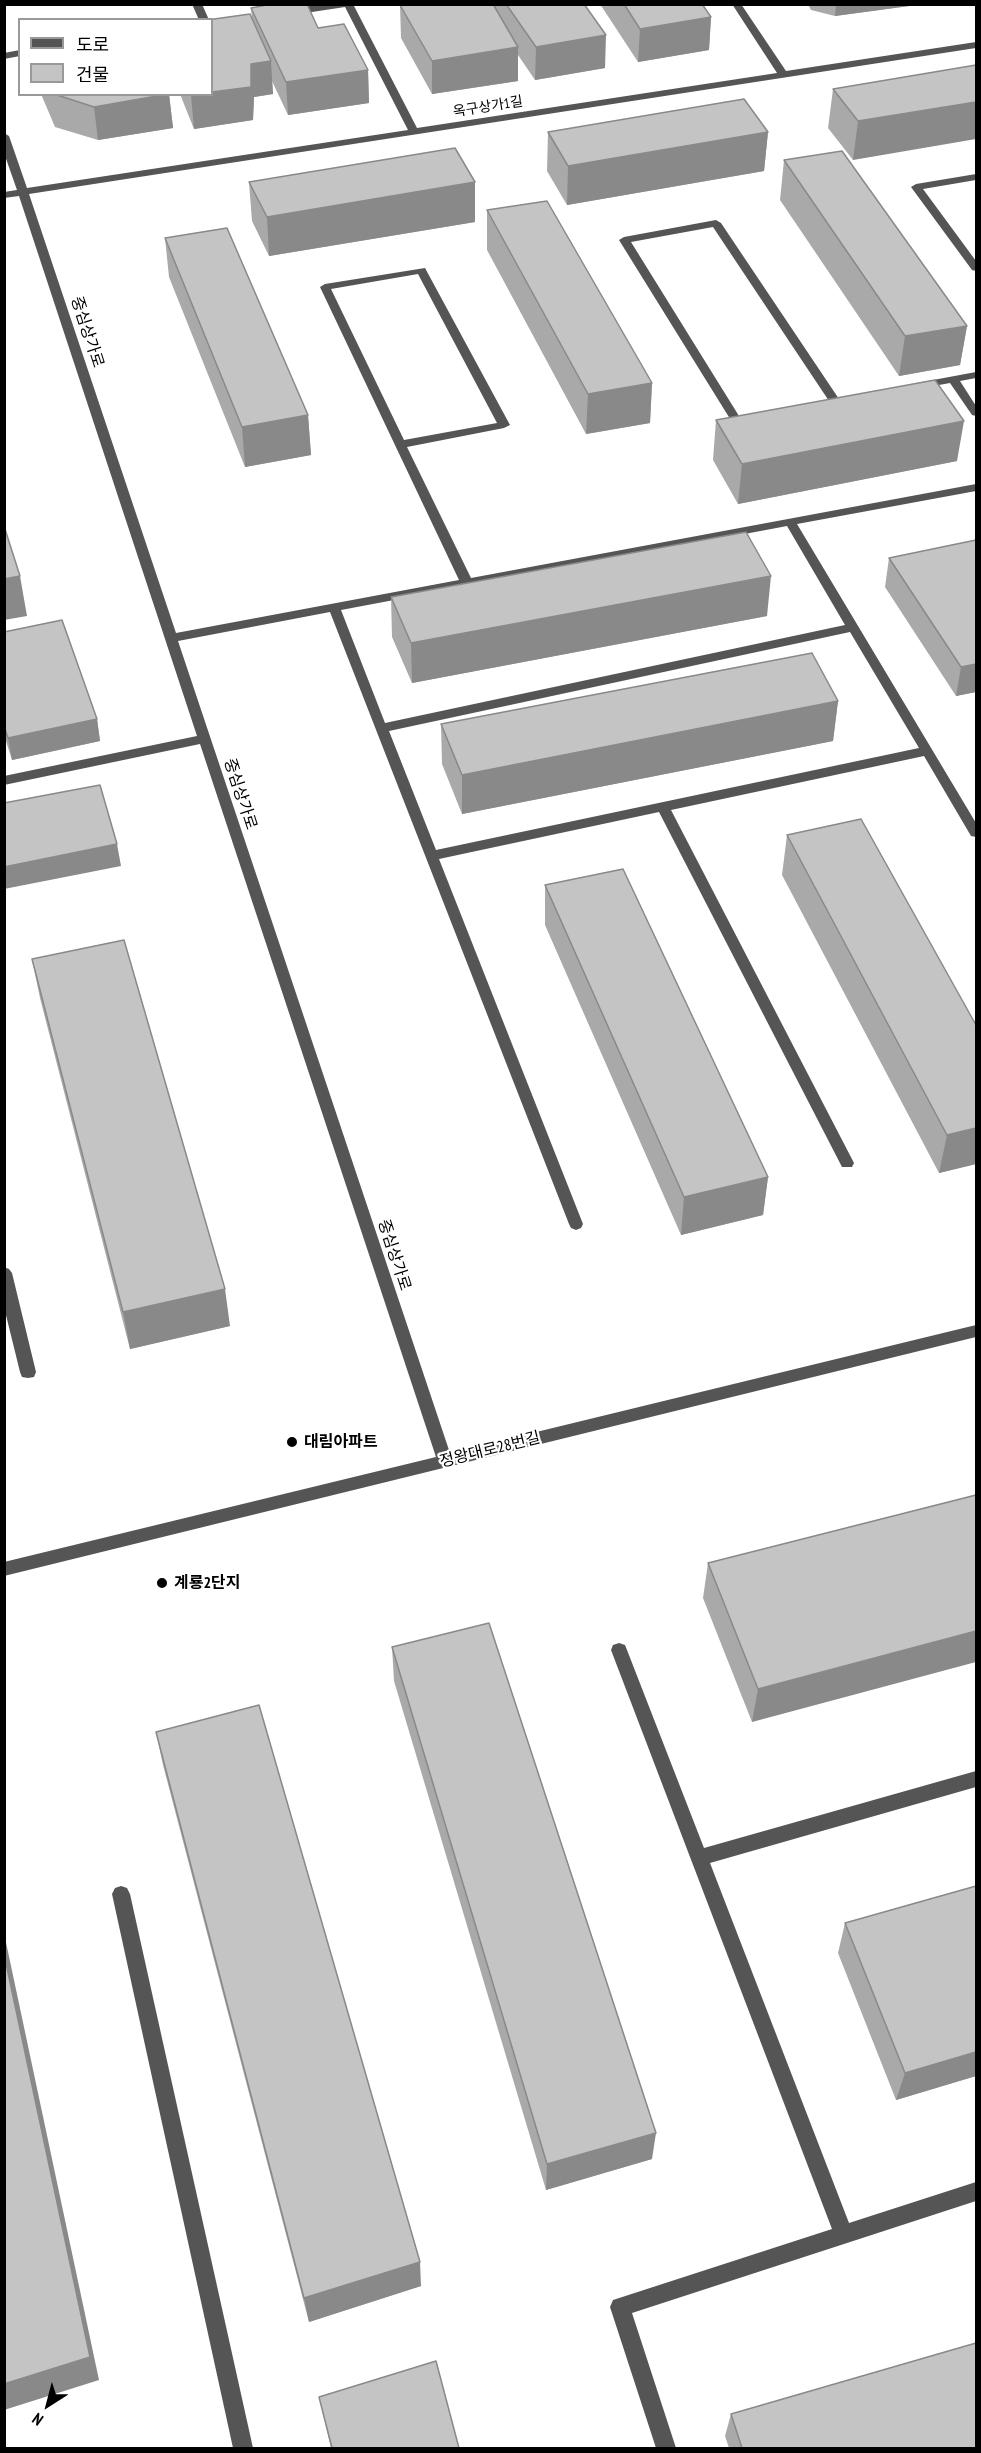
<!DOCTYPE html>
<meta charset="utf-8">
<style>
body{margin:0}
#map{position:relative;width:981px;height:2453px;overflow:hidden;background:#fff;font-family:"PT Sans Narrow","Noto Sans KR",sans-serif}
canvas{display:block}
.frame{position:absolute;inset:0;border:6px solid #000;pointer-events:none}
.legend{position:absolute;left:18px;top:18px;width:195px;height:78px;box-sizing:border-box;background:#fff;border:2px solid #999;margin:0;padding:8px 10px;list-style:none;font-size:18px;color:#000}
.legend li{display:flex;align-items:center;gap:12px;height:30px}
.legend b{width:30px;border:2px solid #999}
.north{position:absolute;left:18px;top:2375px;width:60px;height:60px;-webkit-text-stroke:4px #fff;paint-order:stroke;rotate:216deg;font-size:16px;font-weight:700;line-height:24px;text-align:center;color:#000}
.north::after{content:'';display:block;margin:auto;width:21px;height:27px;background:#000;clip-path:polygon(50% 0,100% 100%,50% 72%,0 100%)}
</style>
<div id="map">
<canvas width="981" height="2453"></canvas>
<div class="frame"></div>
<ul class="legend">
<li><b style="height:8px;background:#555"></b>도로</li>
<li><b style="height:16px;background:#c4c4c4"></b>건물</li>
</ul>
<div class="north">N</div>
</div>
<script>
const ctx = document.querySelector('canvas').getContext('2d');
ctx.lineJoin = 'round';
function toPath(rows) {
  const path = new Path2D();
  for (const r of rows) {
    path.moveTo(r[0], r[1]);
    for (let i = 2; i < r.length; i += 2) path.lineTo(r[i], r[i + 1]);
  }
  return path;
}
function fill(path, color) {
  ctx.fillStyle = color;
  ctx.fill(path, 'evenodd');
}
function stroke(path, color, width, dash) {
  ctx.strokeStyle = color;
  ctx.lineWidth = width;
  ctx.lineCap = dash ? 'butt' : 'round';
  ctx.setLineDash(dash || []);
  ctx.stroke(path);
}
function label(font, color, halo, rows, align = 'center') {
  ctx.font = font + ' "PT Sans Narrow","Noto Sans KR",sans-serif';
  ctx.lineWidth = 4.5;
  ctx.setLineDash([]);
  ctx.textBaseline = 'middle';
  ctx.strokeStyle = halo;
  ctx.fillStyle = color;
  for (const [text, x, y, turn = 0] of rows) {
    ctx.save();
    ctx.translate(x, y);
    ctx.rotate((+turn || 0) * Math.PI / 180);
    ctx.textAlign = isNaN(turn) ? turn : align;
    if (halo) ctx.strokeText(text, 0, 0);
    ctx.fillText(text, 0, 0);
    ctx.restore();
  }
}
const minor = toPath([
 [192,4,202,4,209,20,199,20,192,4],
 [322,4,353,4,417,128,777,73,732,4,741,4,786,71,976,42,976,48,29,194,176,633,459,580,320,287,325,284,425,268,510,425,504,428,407,447,471,578,976,484,976,491,797,524,976,823,976,837,971,836,924,756,671,810,854,1163,852,1167,842,1167,659,812,439,859,583,1224,581,1228,576,1230,571,1228,569,1224,330,612,178,641,450,1453,976,1325,976,1337,4,1576,4,1562,436,1457,200,744,4,785,4,776,197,736,19,196,4,198,4,192,17,190,4,153,4,133,9,136,27,188,408,130,345,7,292,15,287,12,292,9,322,4],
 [418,274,497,423,404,440,331,289,418,274],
 [787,526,845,625,385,723,341,610,787,526],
 [850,632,919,748,436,850,389,731,850,632],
 [20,50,20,56,4,59,4,53,20,50],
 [976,174,976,180,923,189,976,261,976,271,972,270,911,187,916,184,976,174],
 [716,220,721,223,841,402,839,404,831,404,713,227,631,242,739,416,752,414,758,417,752,420,732,422,619,240,624,237,716,220],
 [976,372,976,378,960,381,976,406,976,416,972,415,950,383,917,389,911,386,917,383,976,372],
 [4,1267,9,1269,12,1273,36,1372,34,1377,28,1378,22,1377,20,1372,4,1307,4,1267],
 [619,1643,625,1645,627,1650,704,1848,976,1771,976,1787,710,1863,849,2223,976,2182,976,2201,632,2313,676,2448,656,2448,610,2307,613,2300,832,2229,611,1650,613,1645,619,1643],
 [121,1886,127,1888,130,1894,253,2448,233,2448,112,1894,115,1888,121,1886]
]);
const wall = toPath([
 [584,4,605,68,535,80,518,55,518,81,432,94,401,38,400,5],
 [600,4,702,4,711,17,709,50,638,62],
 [808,4,924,4,835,16,811,10],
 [251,8,318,28,368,70,369,103,288,115,272,81,273,94,254,97,253,120,194,129,180,94,212,94,252,18],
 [976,65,853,160,828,128,833,89],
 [41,94,169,94,173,128,98,140,55,127],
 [548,132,768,132,764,171,567,205,547,171],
 [784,160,967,326,960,365,899,376,780,200],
 [249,182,475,222,269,256,252,221],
 [487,210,652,383,650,423,586,434,487,250],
 [165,238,308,415,311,455,245,467,169,277],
 [716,420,957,461,738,504,713,460],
 [976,540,976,692,956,696,885,587,889,558],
 [391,597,767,616,412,683,392,637],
 [4,632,97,719,100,741,12,760,4,735],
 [838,701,833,741,462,814,442,764,441,724],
 [787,835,976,1025,976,1164,939,1173,782,875],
 [545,885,768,1177,763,1215,681,1235,545,925],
 [32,959,230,1326,130,1349,40,998],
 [976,1495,752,1722,703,1598,708,1563],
 [392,1647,652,2159,546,2190,394,1681],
 [156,1732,421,2286,309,2322,163,1765],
 [976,1886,976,2076,896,2100,838,1953,845,1923],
 [319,2397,459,2448,331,2448],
 [731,2414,976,2448,729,2448,725,2436]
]);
const shadedWall = toPath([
 [836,4,924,4,835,16],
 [711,17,709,50,638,62,640,29],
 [606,35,605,68,535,80,536,47],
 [518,47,518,81,432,94,432,61],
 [271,61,273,94,254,97,253,120,194,129,191,95,212,94,212,92,251,64],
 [368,70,369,103,288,115,286,82],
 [169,94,173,128,98,140,94,107],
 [976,102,976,139,853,160,858,121],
 [768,132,764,171,567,205,568,166],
 [475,182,475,222,269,256,267,217],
 [967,326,960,365,899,376,905,336],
 [652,383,650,423,586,434,588,394],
 [308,415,311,455,245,467,242,427],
 [964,421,957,461,738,504,742,464],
 [20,576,27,616,4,620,4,579],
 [771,576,767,616,412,683,411,643],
 [976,664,976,692,956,696,961,667],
 [838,701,833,741,462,814,462,775],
 [97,719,100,741,12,760,8,738],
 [117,844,121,866,4,889,4,867],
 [976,1128,976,1164,939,1173,947,1135],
 [768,1177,763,1215,681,1235,684,1197],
 [225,1289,230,1326,130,1349,123,1312],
 [976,1631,976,1662,752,1722,758,1689],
 [4,1933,99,2380,4,2410],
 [976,2052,976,2076,896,2100,905,2073],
 [656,2133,652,2159,546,2190,547,2164],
 [420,2262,421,2286,309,2322,304,2298]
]);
const building = toPath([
 [272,4,307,4,318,28,344,24,368,70,286,82,251,8,272,4],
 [493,4,518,47,432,61,400,5,493,4],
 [506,4,584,4,606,35,536,47,506,4],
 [624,4,702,4,711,17,640,29,624,4],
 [250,14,271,61,251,64,251,87,212,92,212,20,207,20,250,14],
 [976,65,976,102,858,121,833,89,976,65],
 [54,94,168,94,94,107,54,94],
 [744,99,768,132,568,166,548,132,744,99],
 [455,148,475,182,267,217,249,182,455,148],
 [842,151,967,326,905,336,784,160,842,151],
 [547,201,652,383,588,394,487,210,547,201],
 [227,228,308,415,242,427,165,238,227,228],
 [935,380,964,421,742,464,716,420,935,380],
 [4,526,20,576,4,579,4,526],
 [746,532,771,576,411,643,391,597,746,532],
 [976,540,976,664,961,667,889,558,976,540],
 [62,620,97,719,8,738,4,726,4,632,62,620],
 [812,653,838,701,462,775,441,724,812,653],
 [100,785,117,844,4,867,4,803,100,785],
 [861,819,976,1025,976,1128,947,1135,787,835,861,819],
 [623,869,768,1177,684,1197,545,885,623,869],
 [124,940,225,1289,123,1312,32,959,124,940],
 [976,1495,976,1631,758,1689,708,1563,976,1495],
 [489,1623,656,2133,547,2164,392,1647,489,1623],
 [259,1705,420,2262,304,2298,156,1732,259,1705],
 [976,1886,976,2052,905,2073,845,1923,976,1886],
 [4,1954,90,2357,4,2384,4,1954],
 [976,2343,976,2448,742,2448,731,2414,976,2343],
 [436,2361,459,2448,332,2448,319,2397,436,2361]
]);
const markers = [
 [292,1442,6,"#000"],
 [162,1583,6,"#000"]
];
const farStreetnames = [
 ["옥구상가1길",488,107,-9]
];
const streetNames = [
 ["중심상가로",87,332,72],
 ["중심상가로",240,794,72],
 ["중심상가로",394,1255,72],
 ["정왕대로28번길",490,1450,-14]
];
const poiNames = [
 ["대림아파트",304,1442],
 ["계룡2단지",174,1583]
];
fill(minor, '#555');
fill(wall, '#a9a9a9');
fill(shadedWall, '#898989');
fill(building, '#c4c4c4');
stroke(building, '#898989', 1.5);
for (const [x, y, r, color] of markers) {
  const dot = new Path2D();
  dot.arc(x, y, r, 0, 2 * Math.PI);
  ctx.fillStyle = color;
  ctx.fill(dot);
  stroke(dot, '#fff', 2);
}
label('14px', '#000', '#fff', farStreetnames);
label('16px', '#000', '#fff', streetNames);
label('bold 16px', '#000', '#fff', poiNames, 'left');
</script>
